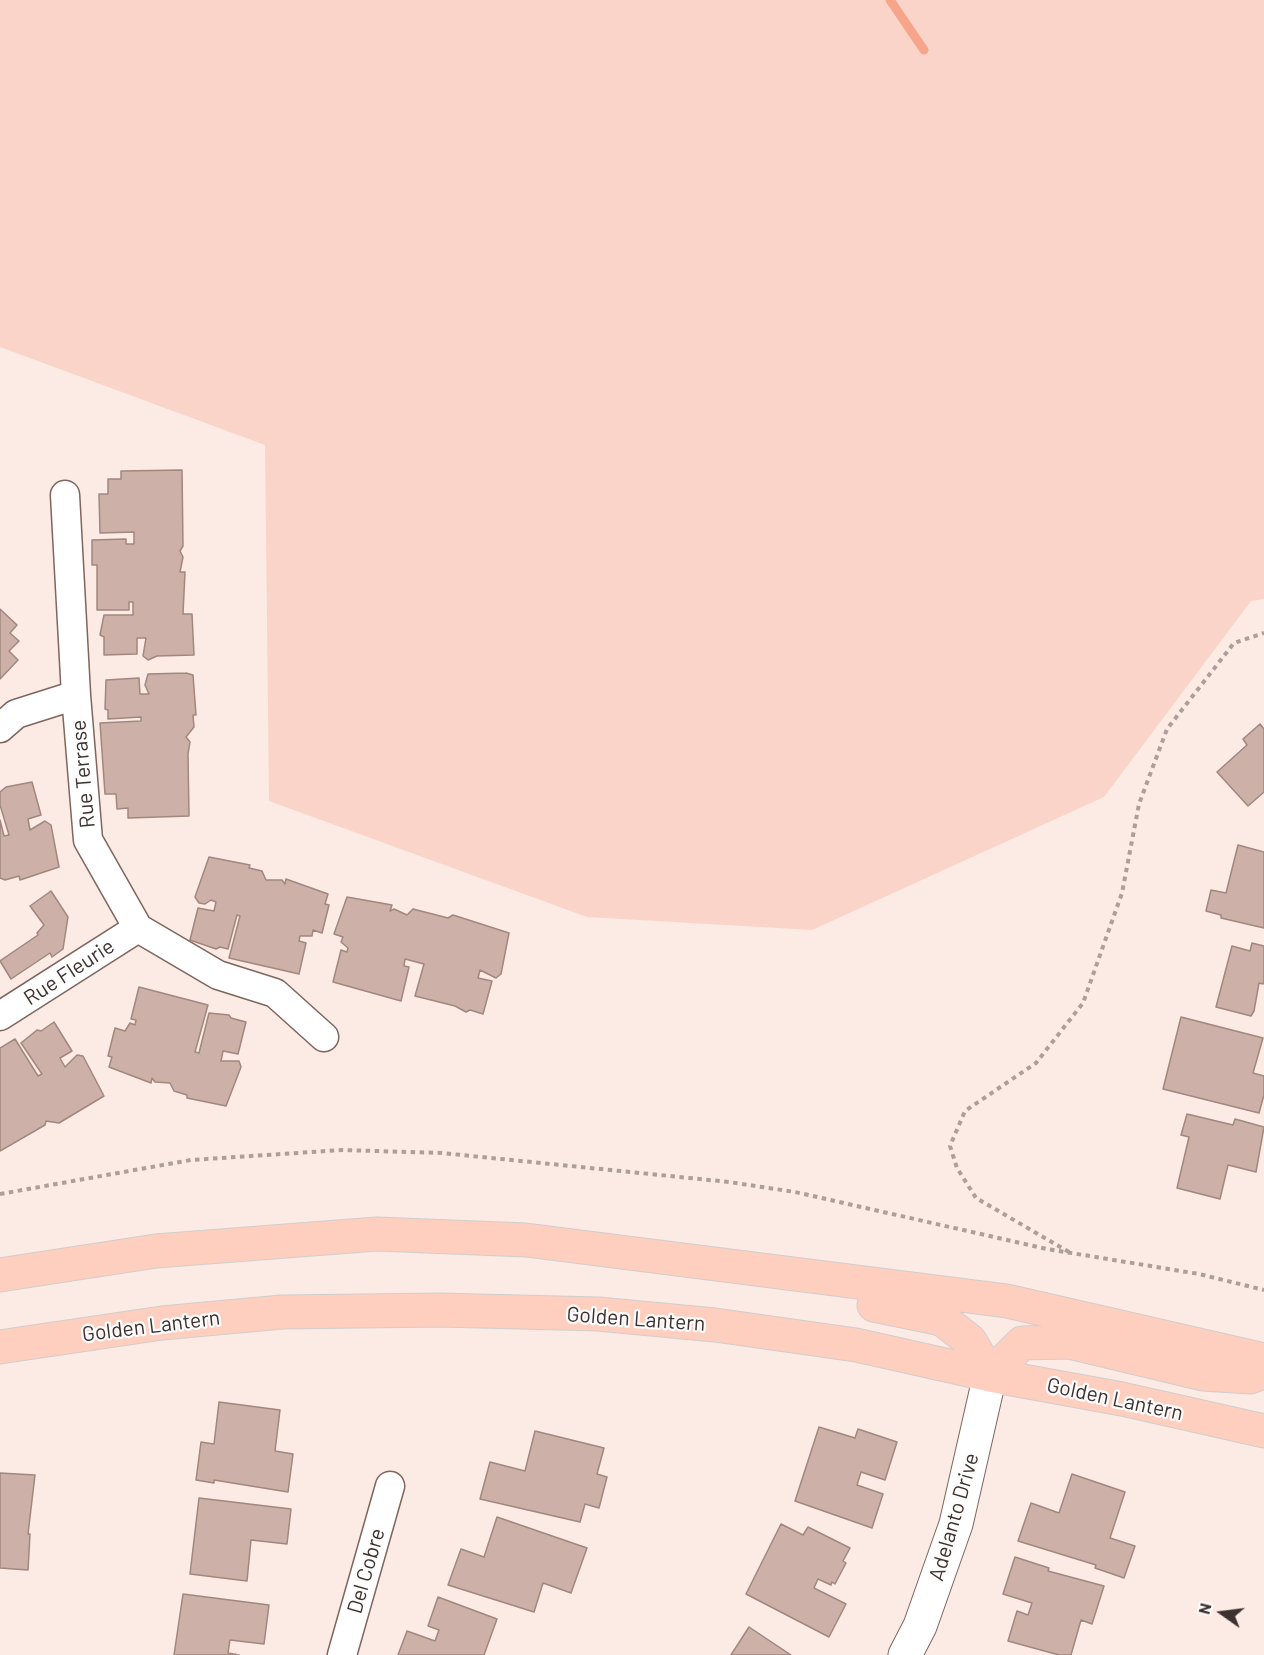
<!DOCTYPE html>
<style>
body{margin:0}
#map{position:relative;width:1264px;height:1655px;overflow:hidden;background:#fcebe5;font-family:Barlow,sans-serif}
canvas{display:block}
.north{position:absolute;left:1192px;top:1583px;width:60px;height:60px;-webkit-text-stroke:4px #fcfcfc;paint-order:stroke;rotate:284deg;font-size:16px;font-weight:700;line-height:24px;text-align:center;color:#3c312e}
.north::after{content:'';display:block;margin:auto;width:21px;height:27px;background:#3c312e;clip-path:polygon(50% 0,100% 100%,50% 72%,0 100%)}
</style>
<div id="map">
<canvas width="1264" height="1655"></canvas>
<div class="north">N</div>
</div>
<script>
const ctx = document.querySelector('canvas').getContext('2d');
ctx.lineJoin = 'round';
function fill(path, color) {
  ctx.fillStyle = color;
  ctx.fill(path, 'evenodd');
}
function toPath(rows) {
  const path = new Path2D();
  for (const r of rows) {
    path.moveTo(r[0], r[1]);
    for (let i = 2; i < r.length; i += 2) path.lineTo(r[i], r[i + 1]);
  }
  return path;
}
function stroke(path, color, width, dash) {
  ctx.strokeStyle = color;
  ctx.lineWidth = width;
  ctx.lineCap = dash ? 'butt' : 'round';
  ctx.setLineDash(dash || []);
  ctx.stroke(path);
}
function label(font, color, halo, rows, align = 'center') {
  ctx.font = font + ' Barlow,sans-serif';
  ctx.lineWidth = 4.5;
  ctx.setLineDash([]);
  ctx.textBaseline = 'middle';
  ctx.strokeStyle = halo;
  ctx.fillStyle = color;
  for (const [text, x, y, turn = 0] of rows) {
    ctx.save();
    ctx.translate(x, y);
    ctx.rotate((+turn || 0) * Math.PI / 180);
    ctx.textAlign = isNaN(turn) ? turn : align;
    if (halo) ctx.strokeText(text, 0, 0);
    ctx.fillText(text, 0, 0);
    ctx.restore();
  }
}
const green = toPath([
 [0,0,1264,0,1264,599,1251,601,1104,797,812,930,587,917,269,801,265,445,0,347]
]);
const stream = toPath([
 [890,0,924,50]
]);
const building = toPath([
 [182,470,183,546,180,551,183,557,180,572,185,572,183,614,192,614,194,655,157,656,148,660,143,656,146,638,137,638,137,654,104,655,104,637,100,635,104,615,133,615,133,602,129,602,129,610,97,610,97,565,92,565,92,540,126,539,126,544,134,544,134,532,100,533,99,494,108,494,108,479,121,479,121,471,182,470],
 [0,609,17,625,10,633,19,641,9,651,18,660,0,679,0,609],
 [186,673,193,675,196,715,193,715,194,727,186,737,190,742,188,754,189,816,128,818,128,808,117,809,116,794,105,794,100,723,141,721,141,717,108,719,108,710,105,709,106,680,139,678,140,694,149,694,145,685,148,674,186,673],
 [1260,724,1264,729,1264,792,1248,806,1217,772,1247,745,1243,739,1260,724],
 [32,782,41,815,28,819,30,830,45,821,51,825,59,867,20,880,19,876,5,880,0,878,0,820,4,836,9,835,0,805,0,792,6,787,32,782],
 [1238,845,1264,852,1264,928,1221,918,1221,915,1206,911,1211,890,1226,893,1238,845],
 [209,857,250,865,249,868,262,871,266,880,282,880,285,884,286,879,328,894,325,904,329,905,322,933,313,930,312,936,300,936,299,941,306,943,299,974,229,958,240,916,237,915,228,949,220,947,216,949,190,940,198,908,214,911,216,902,211,900,205,904,199,903,195,897,209,857],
 [51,891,68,917,63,949,52,957,50,953,11,979,0,961,38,935,37,933,44,925,30,906,51,891],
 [347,897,392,905,390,911,394,909,407,915,413,909,448,918,453,915,509,933,501,974,496,978,480,970,478,978,492,981,483,1014,470,1010,466,1012,455,1006,415,996,424,964,405,959,404,966,409,967,401,1001,333,982,341,950,347,952,348,948,341,942,343,937,334,934,347,897],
 [1252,943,1264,946,1264,981,1263,984,1259,983,1254,1011,1251,1016,1216,1007,1232,946,1250,951,1252,943],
 [139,987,208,1005,195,1052,199,1053,209,1013,229,1015,231,1018,246,1022,238,1054,223,1051,221,1061,239,1061,241,1067,226,1106,187,1098,187,1095,174,1091,170,1083,155,1082,152,1078,151,1083,109,1067,112,1057,108,1056,115,1028,125,1031,130,1023,135,1025,136,1020,131,1019,139,987],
 [1181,1017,1263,1038,1253,1073,1264,1076,1264,1095,1259,1113,1163,1089,1181,1017],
 [54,1022,72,1051,60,1058,65,1067,77,1055,83,1056,104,1096,59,1123,46,1121,45,1125,0,1151,0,1048,15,1039,38,1076,42,1074,21,1043,37,1030,41,1031,54,1022],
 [1187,1114,1233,1125,1235,1119,1264,1127,1256,1172,1228,1165,1220,1199,1177,1188,1189,1137,1181,1135,1187,1114],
 [219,1402,280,1410,275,1451,293,1454,288,1492,214,1480,214,1483,196,1480,201,1442,214,1444,219,1402],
 [819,1427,855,1438,858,1429,897,1442,885,1480,861,1472,857,1485,883,1494,872,1528,795,1501,819,1427],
 [535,1431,604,1448,597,1474,607,1477,599,1508,585,1504,580,1522,480,1499,490,1462,525,1471,535,1431],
 [0,1473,35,1475,28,1534,30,1534,28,1570,0,1568,0,1473],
 [1072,1474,1125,1492,1110,1538,1135,1546,1124,1578,1095,1568,1096,1565,1018,1541,1031,1503,1059,1513,1072,1474],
 [199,1498,291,1509,287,1544,251,1540,247,1581,190,1574,199,1498],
 [497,1517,587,1548,571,1593,543,1583,534,1612,448,1585,461,1549,484,1557,497,1517],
 [781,1524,803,1535,808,1527,850,1548,843,1561,846,1563,835,1584,832,1582,831,1585,818,1579,814,1588,846,1604,829,1637,746,1594,781,1524],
 [1015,1557,1049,1568,1048,1571,1104,1586,1092,1624,1081,1620,1071,1655,1059,1655,1008,1641,1017,1611,1028,1615,1032,1603,1003,1594,1015,1557],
 [183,1594,269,1605,264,1644,230,1640,228,1653,239,1655,174,1655,183,1594],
 [438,1597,497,1619,484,1655,398,1655,407,1631,435,1641,439,1630,428,1626,438,1597],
 [749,1627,791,1655,731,1655,749,1627]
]);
const path = toPath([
 [0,1194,191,1160,342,1150,442,1153,729,1182,795,1192,1047,1249,1199,1274,1264,1290],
 [1069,1252,976,1198,957,1168,950,1146,965,1111,1036,1063,1083,1003,1122,893,1139,804,1167,729,1234,643,1264,633]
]);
const minor = toPath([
 [65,495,76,695,88,840,138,928,218,975,275,993,324,1037],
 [0,728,16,714,76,695],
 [0,1016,138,928],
 [342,1655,390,1486]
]);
const tertiary = toPath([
 [905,1655,920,1626,956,1524,990,1375]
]);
const primary = toPath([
 [0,1275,156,1251,377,1234,526,1240,1007,1301,1264,1360],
 [874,1305,942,1319,970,1341,990,1375,1022,1343,1069,1342,1203,1374,1250,1377,1264,1372],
 [0,1347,162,1323,282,1312,440,1310,598,1314,715,1325,856,1345,990,1375,1122,1399,1264,1431]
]);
const streetNames = [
 ["Rue Terrase",83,774,-95],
 ["Rue Fleurie",69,972,-33],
 ["Golden Lantern",636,1319,4],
 ["Golden Lantern",151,1326,-7],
 ["Golden Lantern",1115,1399,12],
 ["Adelanto Drive",954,1517,-74],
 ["Del Cobre",366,1571,-74]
];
fill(green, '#fad4c8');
stroke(stream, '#f6a58b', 9);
fill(building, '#cdb1a8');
stroke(building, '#a1877e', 1.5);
stroke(minor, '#7e655d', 31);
stroke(tertiary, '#7e655d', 35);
stroke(primary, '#d0cecd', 35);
stroke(path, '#ac9e99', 4, [4.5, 4.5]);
stroke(minor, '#fff', 28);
stroke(tertiary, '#fff', 33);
stroke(primary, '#fecebf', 33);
label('21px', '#3c312e', '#fcfcfc', streetNames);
</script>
